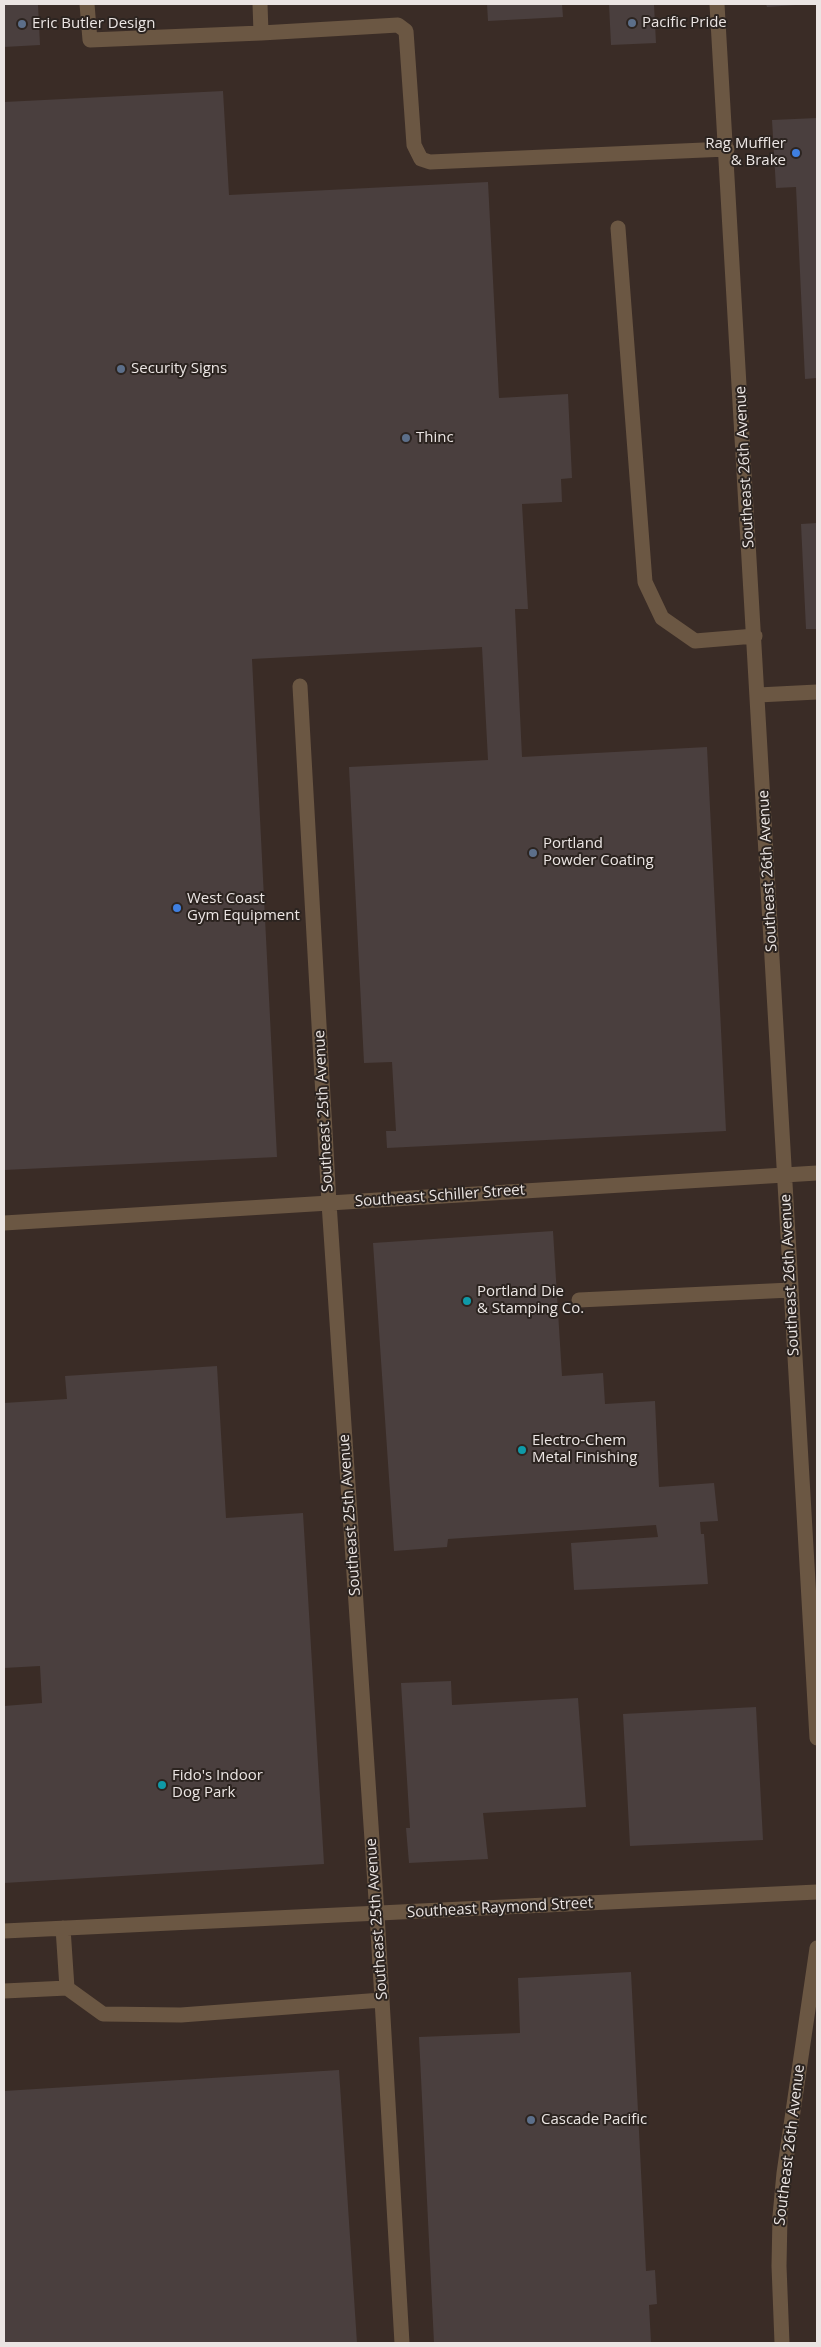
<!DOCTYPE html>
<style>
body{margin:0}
#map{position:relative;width:821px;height:2347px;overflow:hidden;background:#2c2420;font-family:"Open Sans",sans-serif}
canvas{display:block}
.frame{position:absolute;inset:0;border:5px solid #ebe5e3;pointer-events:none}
</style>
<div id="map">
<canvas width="821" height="2347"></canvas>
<div class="frame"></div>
</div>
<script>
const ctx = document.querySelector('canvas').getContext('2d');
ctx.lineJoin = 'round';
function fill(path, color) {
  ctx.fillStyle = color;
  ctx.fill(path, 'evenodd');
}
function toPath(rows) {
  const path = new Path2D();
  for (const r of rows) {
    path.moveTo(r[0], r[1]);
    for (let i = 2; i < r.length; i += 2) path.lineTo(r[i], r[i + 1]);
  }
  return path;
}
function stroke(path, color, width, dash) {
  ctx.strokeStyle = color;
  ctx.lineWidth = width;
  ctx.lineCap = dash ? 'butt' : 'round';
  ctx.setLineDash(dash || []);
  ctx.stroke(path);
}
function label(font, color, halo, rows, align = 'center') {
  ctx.font = font + ' "Open Sans",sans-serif';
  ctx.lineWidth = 4;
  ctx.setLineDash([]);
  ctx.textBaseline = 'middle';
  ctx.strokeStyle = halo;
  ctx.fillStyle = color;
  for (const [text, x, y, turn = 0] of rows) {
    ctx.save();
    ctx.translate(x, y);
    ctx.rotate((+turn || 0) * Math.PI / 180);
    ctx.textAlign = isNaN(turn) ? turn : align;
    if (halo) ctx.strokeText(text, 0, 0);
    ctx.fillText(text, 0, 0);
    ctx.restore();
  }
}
const built = toPath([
 [4,4,817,4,817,2343,4,2343]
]);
const building = toPath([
 [4,4,38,4,40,45,4,47],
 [487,4,562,4,563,17,488,21],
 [609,4,654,4,656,43,611,45],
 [766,4,796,4,796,5,767,7],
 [223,91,229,195,488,182,499,398,568,394,572,478,561,479,562,502,522,504,528,609,515,609,522,757,707,747,726,1131,387,1148,386,1131,396,1131,392,1062,364,1063,349,767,488,760,482,647,252,659,277,1157,4,1170,4,102],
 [817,118,817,378,805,379,796,187,776,188,772,120],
 [817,523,817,629,806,629,801,524],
 [553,1231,562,1376,603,1373,605,1404,655,1401,659,1487,714,1483,718,1521,700,1522,701,1534,704,1534,708,1584,574,1590,571,1543,658,1537,656,1525,448,1539,447,1547,394,1551,373,1243],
 [217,1366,226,1518,303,1513,324,1864,4,1883,4,1706,42,1703,40,1666,4,1668,4,1403,67,1399,65,1376],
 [451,1681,452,1705,578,1698,586,1807,483,1813,488,1859,409,1863,406,1828,410,1828,401,1683],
 [756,1707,763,1840,630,1846,623,1714],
 [631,1972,646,2271,655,2270,657,2304,649,2305,651,2343,434,2343,419,2037,520,2033,518,1978],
 [339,2070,357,2343,4,2343,4,2091]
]);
const minor = toPath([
 [87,4,90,40,261,33,260,4],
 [717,4,817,1738],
 [261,33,398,25,406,31,414,145,421,159,430,162,727,149],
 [618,228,645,582,662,618,695,641,755,636],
 [300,686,329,1203,377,1914,402,2343],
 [758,695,817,692],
 [4,1223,817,1173],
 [579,1300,791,1290],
 [63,1928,67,1988],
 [4,1931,817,1892],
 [4,1991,67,1988,103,2014,181,2015,382,2000],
 [782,2343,779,2266,780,2216,784,2173,817,1948]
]);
const markers = [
 [632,23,5,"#5c6f8a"],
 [22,24,5,"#5c6f8a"],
 [796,153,5,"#3f7fe0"],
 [121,369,5,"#5c6f8a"],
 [406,438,5,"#5c6f8a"],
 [533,853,5,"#5c6f8a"],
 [177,908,5,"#3f7fe0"],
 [467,1301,5,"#0f9aa8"],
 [522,1450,5,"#0f9aa8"],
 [162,1785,5,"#0f9aa8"],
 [531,2120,5,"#5c6f8a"]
];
const poiNames = [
 ["Pacific Pride",642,23],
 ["Eric Butler Design",32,24],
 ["Rag Muffler",786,144,"right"],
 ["& Brake",786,161,"right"],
 ["Security Signs",131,369],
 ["Thinc",416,438],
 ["Portland",543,844],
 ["Powder Coating",543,861],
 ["West Coast",187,899],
 ["Gym Equipment",187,916],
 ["Portland Die",477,1292],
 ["& Stamping Co.",477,1309],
 ["Electro-Chem",532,1441],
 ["Metal Finishing",532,1458],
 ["Fido's Indoor",172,1776],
 ["Dog Park",172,1793],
 ["Cascade Pacific",541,2120]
];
const streetNames = [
 ["Southeast 26th Avenue",745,467,-93],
 ["Southeast 26th Avenue",768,871,-93],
 ["Southeast 25th Avenue",324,1111,-93],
 ["Southeast Schiller Street",440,1196,-4],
 ["Southeast 26th Avenue",790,1275,-93],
 ["Southeast 25th Avenue",350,1515,-94],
 ["Southeast Raymond Street",500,1908,-3],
 ["Southeast 25th Avenue",377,1919,-94],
 ["Southeast 26th Avenue",790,2145,-83]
];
fill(built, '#3a2c26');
fill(building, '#4a3f3e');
stroke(minor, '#6b5743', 15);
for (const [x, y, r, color] of markers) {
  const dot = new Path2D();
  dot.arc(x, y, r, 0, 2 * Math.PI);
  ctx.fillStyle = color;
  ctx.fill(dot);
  stroke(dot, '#2c2420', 2);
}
label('15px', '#ebe5e3', '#2c2420', poiNames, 'left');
label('15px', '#ebe5e3', '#2c2420', streetNames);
</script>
